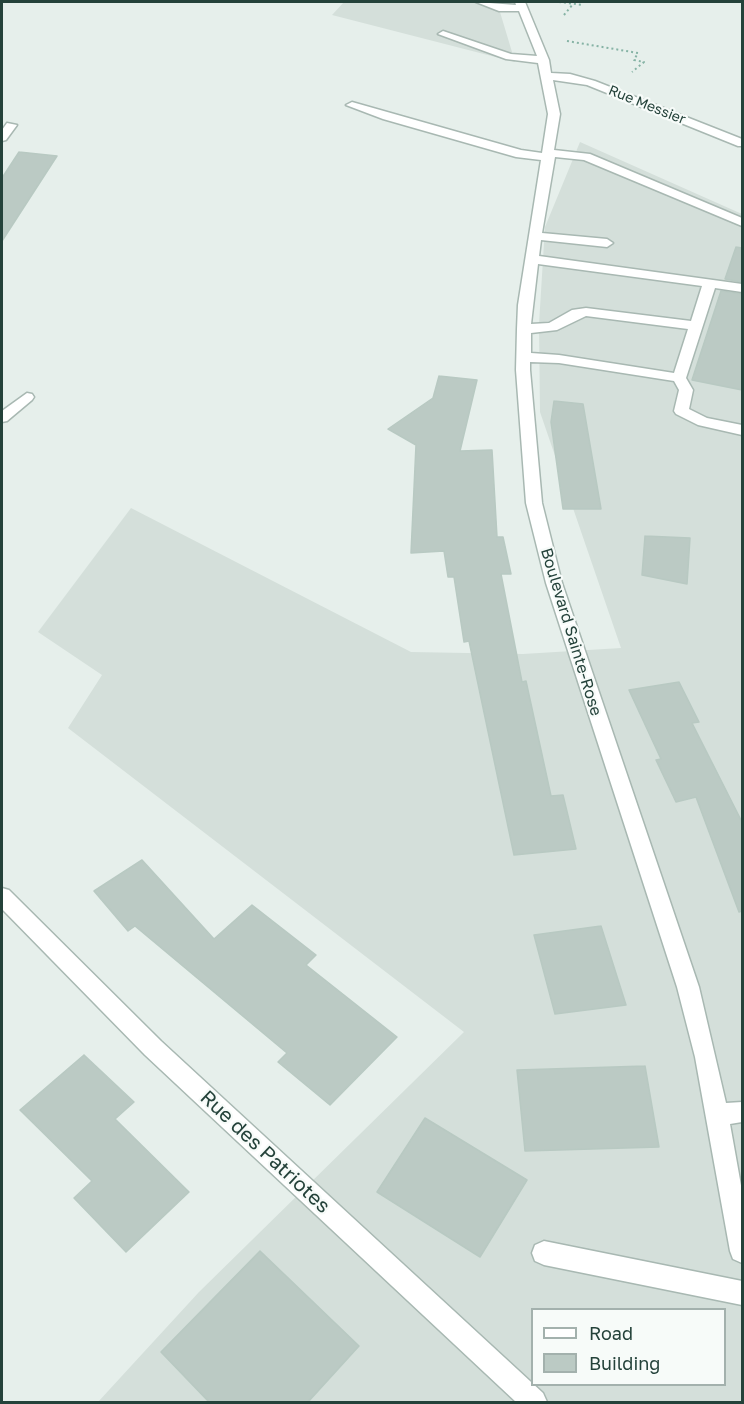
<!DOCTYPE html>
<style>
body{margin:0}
#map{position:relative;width:744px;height:1404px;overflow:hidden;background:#e6efeb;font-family:"Golos Text",sans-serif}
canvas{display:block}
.frame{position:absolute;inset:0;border:3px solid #24423a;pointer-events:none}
.legend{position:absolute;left:531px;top:1308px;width:195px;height:78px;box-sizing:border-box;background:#f7fbf9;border:2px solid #a3b1ad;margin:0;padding:8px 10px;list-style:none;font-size:18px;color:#24423a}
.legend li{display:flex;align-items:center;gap:12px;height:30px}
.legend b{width:30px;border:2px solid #a3b1ad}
</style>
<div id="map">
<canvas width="744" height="1404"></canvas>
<div class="frame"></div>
<ul class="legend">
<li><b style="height:8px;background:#fff"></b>Road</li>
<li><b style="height:16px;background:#bbcac4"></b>Building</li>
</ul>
</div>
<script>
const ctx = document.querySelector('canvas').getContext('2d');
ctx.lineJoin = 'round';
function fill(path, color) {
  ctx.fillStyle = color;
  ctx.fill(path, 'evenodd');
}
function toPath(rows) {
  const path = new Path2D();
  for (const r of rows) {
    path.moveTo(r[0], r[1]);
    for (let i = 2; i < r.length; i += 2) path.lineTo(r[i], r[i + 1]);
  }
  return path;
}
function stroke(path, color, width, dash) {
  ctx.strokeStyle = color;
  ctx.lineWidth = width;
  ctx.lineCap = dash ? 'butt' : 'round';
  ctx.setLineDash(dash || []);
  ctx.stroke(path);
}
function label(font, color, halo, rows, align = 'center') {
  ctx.font = font + ' "Golos Text",sans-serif';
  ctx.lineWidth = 4.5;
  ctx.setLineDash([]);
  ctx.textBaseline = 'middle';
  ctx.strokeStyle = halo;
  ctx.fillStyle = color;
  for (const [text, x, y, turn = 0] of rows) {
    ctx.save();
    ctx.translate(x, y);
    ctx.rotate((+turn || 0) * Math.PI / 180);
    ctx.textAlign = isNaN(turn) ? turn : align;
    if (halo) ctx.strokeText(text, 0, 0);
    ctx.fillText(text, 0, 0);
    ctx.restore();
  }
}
const built = toPath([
 [344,2,497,2,515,62,332,15],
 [580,142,742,214,742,1402,98,1402,199,1292,464,1032,68,728,102,675,38,632,131,508,411,652,523,654,621,648,540,412,539,324,545,227],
 [532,1310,724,1310,724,1384,532,1384]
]);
const building = toPath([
 [19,152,57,156,2,241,2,178,19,152],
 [736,247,742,248,742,282,725,279,736,247],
 [721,291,742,294,742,390,692,380,721,291],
 [439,376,477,380,460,451,492,450,497,537,503,537,511,574,501,574,522,682,526,681,551,796,563,795,576,849,514,855,469,641,464,642,454,577,448,577,444,551,411,553,416,445,388,429,433,398,439,376],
 [554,401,583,404,601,509,563,509,551,422,554,401],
 [645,536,690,538,687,584,642,575,645,536],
 [679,682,699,722,692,723,742,822,742,911,739,912,696,797,676,802,656,760,661,759,629,690,679,682],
 [142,860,214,939,252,905,316,955,306,965,397,1037,330,1105,278,1062,287,1053,135,926,128,931,94,891,142,860],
 [601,926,626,1005,555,1014,534,935,601,926],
 [84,1055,134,1102,115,1119,189,1192,126,1252,74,1198,92,1181,20,1110,84,1055],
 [645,1066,659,1147,525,1151,517,1070,645,1066],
 [425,1118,527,1180,480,1257,377,1192,425,1118],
 [260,1251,359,1346,308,1402,209,1402,161,1352,260,1251]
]);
const path = toPath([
 [559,2,583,5],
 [564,15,573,4],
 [567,41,638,53,634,60,644,62,632,72]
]);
const minor = toPath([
 [476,2,516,5,515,2,525,2,549,60,551,73,570,74,595,81,742,139,742,146,738,146,587,85,553,80,560,114,554,150,590,154,742,218,742,226,584,160,555,157,542,233,607,239,613,243,607,247,541,240,539,256,742,284,742,292,715,288,686,378,693,390,689,409,707,418,742,425,742,435,698,425,676,414,674,411,679,390,674,381,559,363,530,362,530,370,542,503,562,583,699,987,726,1103,742,1102,742,1122,730,1124,742,1191,742,1263,733,1259,730,1251,695,1057,677,987,546,583,526,503,516,370,517,329,518,305,541,160,516,157,383,119,346,105,352,102,521,150,542,153,548,114,538,63,506,59,438,34,443,31,511,54,537,56,519,11,499,11,476,2],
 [538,264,702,286,691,321,586,308,572,310,549,323,531,324,538,264],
 [586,316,688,329,674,373,559,355,531,353,531,333,557,330,586,316],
 [7,123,17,125,6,140,2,141,2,130,7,123],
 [27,393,32,394,34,397,32,400,7,421,2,422,2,411,27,393],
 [2,888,9,890,161,1041,543,1393,547,1402,516,1402,145,1055,2,909,2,888],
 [544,1241,742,1281,742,1305,544,1265,535,1261,532,1253,535,1245,544,1241]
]);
const farStreetnames = [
 ["Rue Messier",647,105,22]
];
const streetNames = [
 ["Boulevard Sainte-Rose",571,632,73]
];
const nearStreetnames = [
 ["Rue des Patriotes",265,1152,43]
];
fill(built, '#d4dfda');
fill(building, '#bbcac4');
stroke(building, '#b8c9c2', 1.5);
stroke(minor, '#a8b8b2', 3);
stroke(path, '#86b3a5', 2, [2, 3]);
fill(minor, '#fff');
label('14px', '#24423a', '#f7fbf9', farStreetnames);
label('16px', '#24423a', '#f7fbf9', streetNames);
label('20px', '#24423a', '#f7fbf9', nearStreetnames);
</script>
